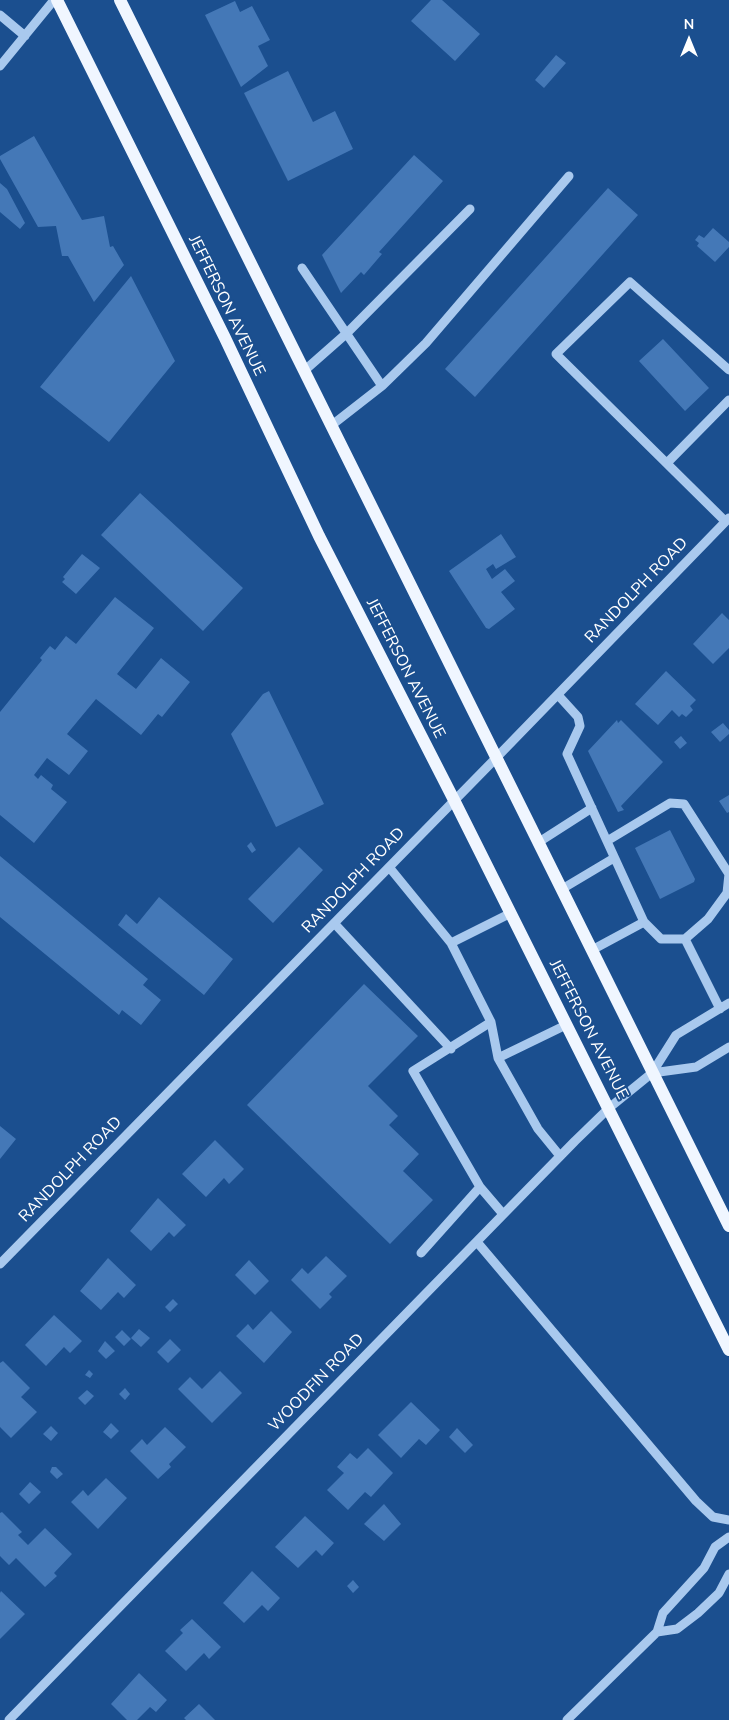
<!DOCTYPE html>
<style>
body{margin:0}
#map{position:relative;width:729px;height:1720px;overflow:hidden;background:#1b4f8f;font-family:"Nunito Sans",sans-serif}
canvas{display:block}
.north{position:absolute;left:664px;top:15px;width:50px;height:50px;-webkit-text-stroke:4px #1b4f8f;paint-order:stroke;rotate:0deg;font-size:14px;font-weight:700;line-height:20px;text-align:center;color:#fff}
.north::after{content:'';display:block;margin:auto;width:18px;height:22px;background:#fff;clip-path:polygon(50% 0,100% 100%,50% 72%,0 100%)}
</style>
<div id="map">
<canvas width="729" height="1720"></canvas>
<div class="north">N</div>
</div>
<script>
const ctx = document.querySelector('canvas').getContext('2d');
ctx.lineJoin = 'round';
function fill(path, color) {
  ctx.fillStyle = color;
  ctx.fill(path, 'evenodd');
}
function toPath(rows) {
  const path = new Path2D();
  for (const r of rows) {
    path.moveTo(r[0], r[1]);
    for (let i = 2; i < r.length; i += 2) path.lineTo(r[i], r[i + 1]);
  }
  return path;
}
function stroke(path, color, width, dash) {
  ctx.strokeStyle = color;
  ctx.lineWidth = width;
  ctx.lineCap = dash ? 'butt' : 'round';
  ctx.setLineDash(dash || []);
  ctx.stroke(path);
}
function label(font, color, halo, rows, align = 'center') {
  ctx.font = font + ' "Nunito Sans",sans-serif';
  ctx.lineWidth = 4;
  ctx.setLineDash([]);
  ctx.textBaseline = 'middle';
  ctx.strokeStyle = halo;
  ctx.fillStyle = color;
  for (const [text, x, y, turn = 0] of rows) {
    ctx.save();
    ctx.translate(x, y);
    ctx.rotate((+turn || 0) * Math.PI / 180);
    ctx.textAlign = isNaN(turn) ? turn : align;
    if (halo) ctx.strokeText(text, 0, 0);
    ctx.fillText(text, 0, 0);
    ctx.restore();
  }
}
const building = toPath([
 [431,0,442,0,480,34,455,61,411,21],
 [235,1,240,12,252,6,270,40,258,46,268,66,241,87,205,15],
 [556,55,566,63,544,88,535,80],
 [288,71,313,122,335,111,353,149,288,181,244,93],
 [34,136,82,220,104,216,110,247,113,246,124,265,94,302,68,256,62,256,56,226,38,227,0,159,0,156],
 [414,155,443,181,379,252,382,254,364,275,361,272,341,293,322,255],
 [0,183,7,189,25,223,20,229,0,212],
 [608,188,638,215,475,397,445,369],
 [713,228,729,242,729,247,715,262,697,246,699,243,695,240,699,235,704,238],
 [131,276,175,361,109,442,40,387],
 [663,339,709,388,685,411,639,361],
 [140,493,243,588,203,631,101,535],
 [501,534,516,557,496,569,493,564,486,569,492,579,505,569,515,581,501,592,515,609,489,629,486,628,449,571],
 [82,554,100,568,76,594,62,582,65,579,63,577],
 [115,597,154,628,117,674,136,689,161,658,190,682,162,717,158,714,141,735,96,699,67,734,88,751,69,775,47,758,34,775,38,779,41,775,53,785,51,789,67,802,34,843,0,815,0,712,42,660,40,658,50,646,55,650,66,636,76,644],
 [722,613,729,620,729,648,713,664,693,644],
 [666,671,696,700,690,706,693,710,686,717,682,714,679,717,672,710,658,725,635,704],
 [269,691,324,804,276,827,231,734,263,694],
 [617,720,618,723,621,720,663,762,621,806,624,810,618,812,588,751],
 [723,723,729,730,729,734,720,742,711,732],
 [681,736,687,743,680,749,674,742],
 [729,795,729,812,727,813,719,801],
 [670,830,695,879,694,882,660,899,635,848],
 [251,842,256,850,252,853,247,846],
 [299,847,323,870,273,923,248,899],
 [0,856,148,979,143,985,161,1000,141,1025,122,1010,119,1015,0,917],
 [159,897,233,959,204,995,118,925,126,914,137,924],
 [364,984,418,1036,368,1086,398,1116,389,1125,419,1154,403,1171,433,1200,390,1244,247,1105],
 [0,1126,16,1139,0,1159],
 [215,1140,244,1169,229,1184,224,1178,206,1197,182,1174],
 [158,1198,186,1225,174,1237,169,1232,151,1251,130,1231],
 [326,1256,347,1276,329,1294,332,1297,320,1309,291,1280,302,1268,308,1274],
 [108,1258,136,1285,124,1298,118,1292,101,1310,80,1291],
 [249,1260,269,1281,255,1295,235,1275],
 [173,1299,178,1304,170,1312,165,1307],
 [271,1311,292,1332,264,1363,236,1336,248,1324,253,1330],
 [54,1315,82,1341,70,1353,64,1347,46,1366,25,1345],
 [139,1329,150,1338,141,1347,131,1338],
 [122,1330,131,1339,124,1346,115,1337],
 [170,1339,181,1350,168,1363,157,1352],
 [105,1341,115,1351,106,1359,98,1351],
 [3,1361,30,1388,21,1397,37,1412,11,1438,0,1427,0,1363],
 [89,1370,93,1374,90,1378,85,1375],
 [220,1371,242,1393,212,1423,178,1389,190,1377,202,1389],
 [125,1388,130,1394,125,1400,119,1394],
 [87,1390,94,1396,85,1405,78,1398],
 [411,1402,440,1430,426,1445,419,1439,401,1458,378,1435],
 [111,1423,119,1431,111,1439,103,1432],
 [51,1426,58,1433,51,1441,43,1434],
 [165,1427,186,1447,169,1464,171,1467,158,1479,130,1451,142,1439,147,1445],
 [457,1428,473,1445,465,1453,449,1437],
 [368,1448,393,1473,371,1497,365,1492,348,1510,327,1490,344,1473,337,1467,350,1453,357,1459],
 [52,1467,56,1467,63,1474,57,1479,50,1472],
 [106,1478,127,1498,98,1529,71,1502,83,1490,88,1496],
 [30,1482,41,1492,29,1504,19,1494],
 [384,1504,401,1524,384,1541,364,1524],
 [2,1512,22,1532,18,1535,28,1545,45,1528,72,1554,54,1573,57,1576,45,1587,16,1558,9,1565,0,1556,0,1513],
 [305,1516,334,1543,322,1556,316,1550,298,1568,275,1547],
 [252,1571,280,1598,268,1611,262,1605,244,1623,223,1603],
 [353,1580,359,1587,353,1593,347,1586],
 [1,1591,25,1614,0,1639,0,1593],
 [192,1619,221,1647,209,1659,204,1653,186,1671,165,1651,183,1633,180,1630],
 [139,1673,167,1700,156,1712,150,1707,137,1720,127,1720,111,1704],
 [199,1704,215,1720,186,1720,184,1718]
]);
const minor = toPath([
 [0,15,25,36],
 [0,66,54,0],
 [302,268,382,386],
 [305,370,347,333,470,209],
 [332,425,382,386,426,343,569,176],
 [667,463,729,400],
 [725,521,556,354,630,282,729,370],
 [558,695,578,717,580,726,567,754,644,922,661,939,685,939,720,1009],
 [607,841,670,803,684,804,729,874,727,893,708,919,685,939],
 [539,842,592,808],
 [389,867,451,943,511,913],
 [562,889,614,858],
 [334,923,451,1049],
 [451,943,491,1022,498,1058,566,1025],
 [592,950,644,922],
 [498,1058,538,1129,560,1156],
 [652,1073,696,1067,729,1047],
 [480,1187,503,1214],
 [477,1242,696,1501,713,1517,729,1520],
 [421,1253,480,1187,413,1071,491,1022],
 [0,1264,497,757,729,518],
 [657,1632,677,1629,698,1613,719,1593,729,1574],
 [9,1720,575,1141,609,1108,652,1073,676,1035,729,1003],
 [567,1720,657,1632,663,1613,704,1568,715,1547,729,1537]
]);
const major = toPath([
 [57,0,225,338,319,536,454,800,729,1350],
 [120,0,729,1226]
]);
const streetNames = [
 ["JEFFERSON AVENUE",226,306,64],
 ["RANDOLPH ROAD",637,591,-46],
 ["JEFFERSON AVENUE",405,669,63],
 ["RANDOLPH ROAD",354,881,-46],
 ["JEFFERSON AVENUE",588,1030,63],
 ["RANDOLPH ROAD",71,1170,-46],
 ["WOODFIN ROAD",317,1383,-46]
];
fill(building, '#4478b7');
stroke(minor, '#a9c9ee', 9);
stroke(major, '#f0f6ff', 12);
label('16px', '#fff', '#1b4f8f', streetNames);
</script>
